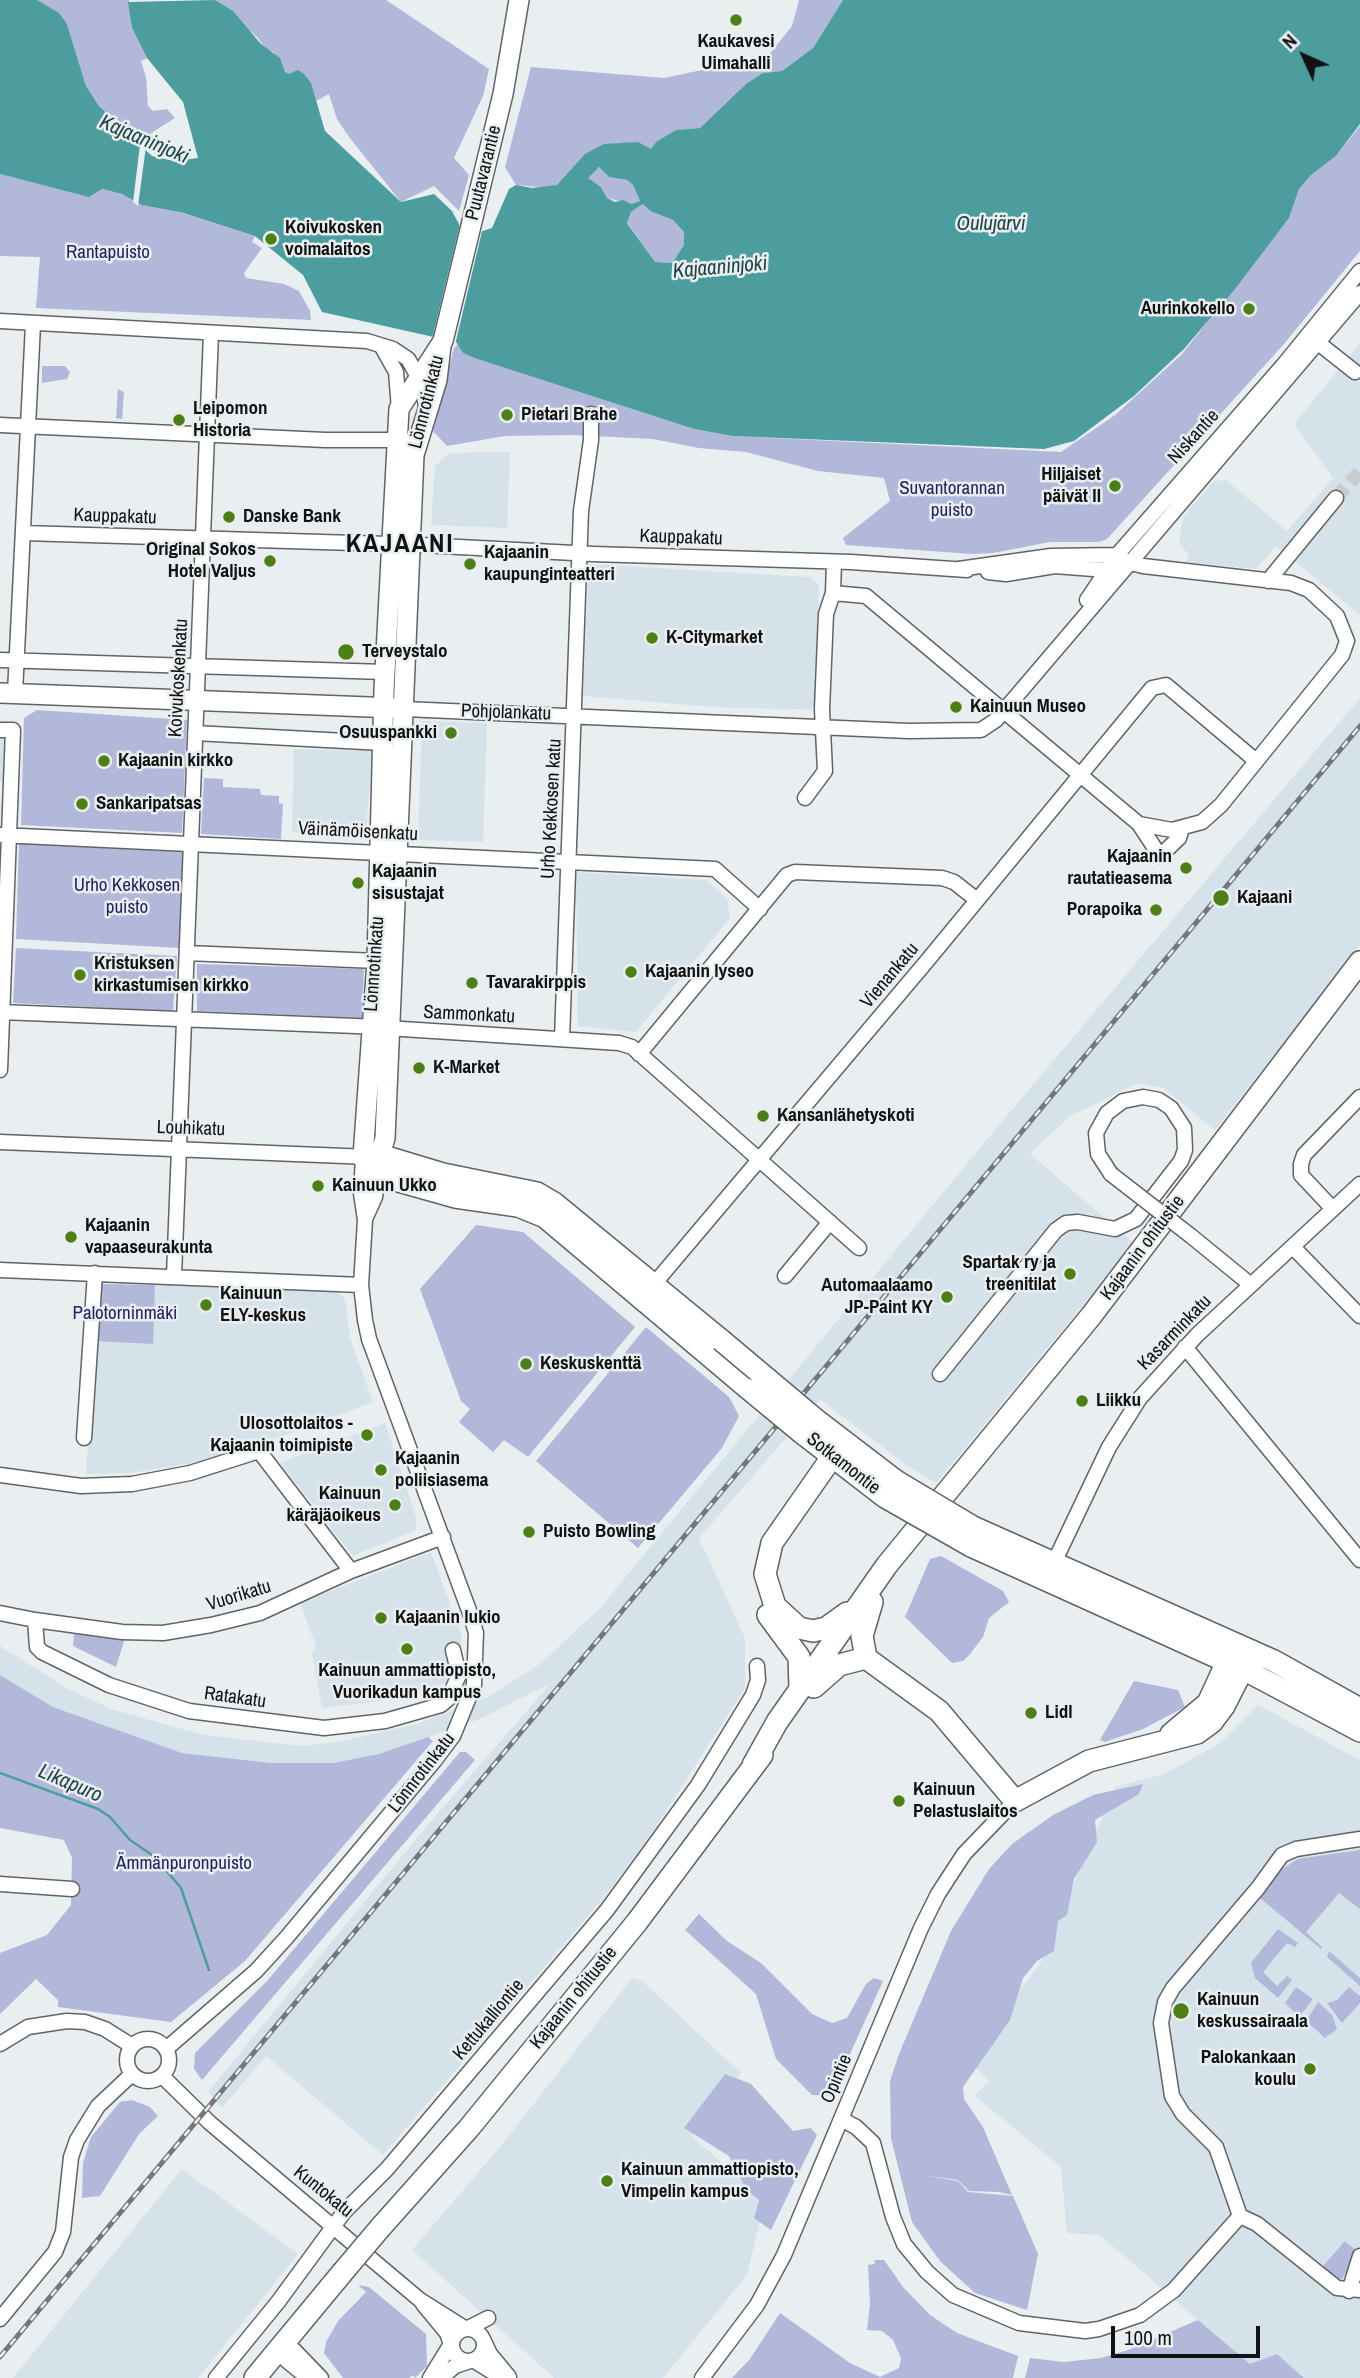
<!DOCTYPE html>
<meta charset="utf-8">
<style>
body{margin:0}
#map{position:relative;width:1360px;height:2378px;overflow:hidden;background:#e9eef1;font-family:"Archivo Narrow",sans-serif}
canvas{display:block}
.north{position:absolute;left:1269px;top:21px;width:70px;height:70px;-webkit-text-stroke:5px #e9eef1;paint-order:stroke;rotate:315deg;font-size:19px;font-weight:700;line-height:28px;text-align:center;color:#101213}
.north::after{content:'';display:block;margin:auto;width:24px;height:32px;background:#101213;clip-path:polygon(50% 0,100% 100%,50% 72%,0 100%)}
.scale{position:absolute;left:1111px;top:2326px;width:149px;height:32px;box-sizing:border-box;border:4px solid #101213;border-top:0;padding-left:9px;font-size:21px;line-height:24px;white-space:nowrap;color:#101213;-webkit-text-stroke:5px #e9eef1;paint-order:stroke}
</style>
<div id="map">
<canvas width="1360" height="2378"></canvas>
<div class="north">N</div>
<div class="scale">100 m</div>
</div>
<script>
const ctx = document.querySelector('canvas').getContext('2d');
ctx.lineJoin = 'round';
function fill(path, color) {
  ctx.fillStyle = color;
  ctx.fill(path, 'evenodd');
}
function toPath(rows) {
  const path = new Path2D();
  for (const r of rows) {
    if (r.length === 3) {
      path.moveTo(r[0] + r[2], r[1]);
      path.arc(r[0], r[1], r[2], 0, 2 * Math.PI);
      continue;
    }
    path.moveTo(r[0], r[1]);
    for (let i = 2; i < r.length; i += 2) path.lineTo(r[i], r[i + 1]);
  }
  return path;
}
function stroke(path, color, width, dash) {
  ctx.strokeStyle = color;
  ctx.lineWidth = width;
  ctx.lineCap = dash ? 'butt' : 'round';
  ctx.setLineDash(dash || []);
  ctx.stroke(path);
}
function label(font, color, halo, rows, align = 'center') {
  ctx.font = font + ' "Archivo Narrow",sans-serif';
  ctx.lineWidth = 5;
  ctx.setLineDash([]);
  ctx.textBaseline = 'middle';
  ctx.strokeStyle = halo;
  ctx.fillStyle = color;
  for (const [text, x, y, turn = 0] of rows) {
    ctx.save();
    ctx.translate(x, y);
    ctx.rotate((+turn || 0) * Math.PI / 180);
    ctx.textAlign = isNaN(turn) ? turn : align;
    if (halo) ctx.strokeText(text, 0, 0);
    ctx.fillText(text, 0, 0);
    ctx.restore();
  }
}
const built = toPath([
 [1360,343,1360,615,1276,546,1256,569,1185,562,1189,555,1179,543,1183,517,1214,481,1226,480,1287,531,1333,478,1294,424],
 [510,452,507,528,431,525,435,466,449,453],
 [589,564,810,577,819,585,815,705,810,710,712,707,583,696],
 [1360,698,1360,945,1215,1130,1163,1088,1138,1083,1070,1116,1030,1154,1134,1243,936,1483,906,1465,820,1399,699,1538,745,1638,745,1688,656,1827,606,1895,383,2155,266,2056,222,2108,208,2092,426,1827,551,1683,480,1719,379,1754,333,1763,272,1763,182,1753,53,1707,0,1675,0,1646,68,1689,114,1710,204,1735,300,1746,337,1742,417,1724,488,1697,540,1664,600,1608,994,1131],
 [422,721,487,723,483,842,418,840],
 [0,735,5,735,3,781,0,781],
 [294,749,373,751,365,837,292,832],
 [576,872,706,880,727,898,730,918,636,1032,578,1026],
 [155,1282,338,1291,345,1300,350,1338,373,1402,292,1433,190,1463,131,1473,86,1474,94,1341,155,1285],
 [385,1423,416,1517,416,1530,353,1556,280,1463],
 [431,1552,461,1634,463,1669,453,1681,390,1700,322,1708,312,1653,316,1646,300,1603],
 [1258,1705,1360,1760,1360,2378,1304,2378,1277,2354,1250,2365,1100,2235,1067,2233,1061,2167,975,2096,989,2081,966,2057,1040,1964,1115,1787,1164,1774,1219,1744],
 [632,1978,642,1981,741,2073,692,2137,765,2200,747,2275,663,2378,554,2378,412,2250,504,2142],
 [182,2169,298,2254,198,2378,13,2378]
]);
const green = toPath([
 [37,0,129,0,132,28,147,58,141,61,146,77,148,106,153,111,167,109,175,118,151,133,146,149,138,143,136,135,122,127,99,106,86,86,67,24],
 [215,0,386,0,489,69,483,96,454,158,469,175,459,211,434,186,401,202,349,137,337,119,329,94,316,101,285,72,273,52,266,49,257,37],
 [799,0,843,0,813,48,782,71,763,73,747,83,700,128,676,130,651,149,604,144,557,185,548,188,516,185,505,167,531,67,664,78,768,56,792,26],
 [1360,126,1360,251,1284,344,1107,539,1099,542,1050,542,993,553,972,554,846,545,843,538,890,501,884,478,818,471,746,452,699,448,653,439,574,435,505,436,447,446,433,431,454,348,458,344,463,353,474,358,694,429,731,436,1061,452,1115,415,1182,354,1289,218,1299,189,1311,175,1336,156],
 [599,167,609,177,627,180,633,185,640,201,631,204,607,198,601,187,587,178],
 [0,174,44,185,102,189,122,194,255,236,252,242,262,248,244,273,246,278,284,284,299,291,310,311,311,320,36,308,40,257,0,256],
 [643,204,650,211,673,220,684,232,684,245,672,263,655,262,627,222,631,212],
 [42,366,65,366,70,372,67,379,42,383],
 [118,389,124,392,122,419,116,418],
 [37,710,187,720,182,833,21,825,24,718],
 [204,778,223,779,223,787,260,789,261,795,279,796,279,803,283,804,281,839,201,834],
 [19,843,183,852,179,948,16,939],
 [16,948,177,956,173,1011,13,1003],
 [197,964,364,969,362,1018,197,1011],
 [476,1225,523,1232,635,1327,528,1457,504,1440,493,1452,459,1422,470,1409,461,1401,420,1289],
 [97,1284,155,1285,153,1344,94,1341],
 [646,1327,729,1397,739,1416,722,1448,638,1548,536,1461],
 [941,1556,1003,1591,1009,1602,989,1618,983,1637,970,1654,963,1661,952,1663,905,1617,930,1559],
 [74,1631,125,1638,116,1667,73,1646],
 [0,1675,53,1707,182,1753,272,1763,333,1763,379,1754,428,1737,433,1741,245,1961,171,2022,58,2007,58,2000,36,1979,0,2014,0,1953,47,1935,71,1905,72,1858,64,1840,0,1828],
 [1134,1681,1178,1690,1185,1707,1143,1729,1105,1742,1100,1740],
 [460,1752,466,1752,475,1760,202,2080,194,2069,195,2053,267,1981],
 [1143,1784,1139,1794,1095,1820,1097,1842,1074,1879,1067,1915,1058,1921,1054,1951,1037,1961,1023,1978,1010,2020,963,2087,964,2099,983,2127,1012,2195,999,2192,969,2191,958,2180,922,2175,958,2181,968,2192,1013,2196,1038,2254,1027,2310,975,2293,940,2261,912,2222,891,2138,890,2081,899,2054,951,1931,989,1869,1012,1844,1053,1815,1093,1795],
 [1360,1850,1360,1909,1339,1893,1306,1932,1322,1947,1321,1949,1260,1898,1281,1870,1298,1859],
 [699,1914,727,1941,761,1963,812,2014,832,2023,847,2018,866,1984,874,1978,883,1981,831,2096,812,2095,776,2059,756,1994,685,1930],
 [1278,1929,1298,1943,1295,1947,1287,1943,1263,1972,1277,1986,1287,1976,1292,1980,1278,1998,1255,1978,1251,1963],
 [1329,1951,1360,1978,1360,1986,1327,1957],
 [1296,1987,1313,1999,1299,2017,1285,2003],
 [1349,1987,1360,1996,1360,2003,1342,2023,1327,2003,1337,2000],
 [1318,2002,1332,2015,1337,2029,1325,2038,1306,2021],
 [725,2074,751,2084,793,2131,811,2128,817,2135,771,2230,754,2218,759,2200,746,2189,729,2156,684,2128],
 [132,2100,150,2107,158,2116,139,2134,100,2196,82,2198,83,2163,91,2137,120,2102],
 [1345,2241,1357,2251,1342,2279,1335,2278,1322,2267],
 [874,2260,884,2260,903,2287,930,2315,957,2333,1018,2356,1013,2378,732,2378,750,2359,780,2313,850,2363,880,2377,899,2368,901,2358,893,2340,882,2331,867,2330,870,2304,868,2265,875,2264],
 [358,2285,369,2287,426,2334,427,2366,415,2378,413,2375,409,2378,343,2378,324,2353,326,2342,338,2321,366,2292],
 [1198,2320,1250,2364,1277,2354,1304,2378,1025,2378,1030,2358,1064,2362,1101,2358,1128,2350]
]);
const water = toPath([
 [0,0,37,0,59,13,67,24,86,86,99,106,122,127,136,135,138,143,152,156,174,161,198,158,183,102,147,58,132,28,128,2,215,0,233,11,261,44,280,58,285,72,289,74,298,70,304,74,311,83,325,131,401,202,434,194,452,211,461,228,473,234,492,228,509,189,516,185,532,188,557,185,585,154,604,144,638,142,651,149,656,142,676,130,700,128,747,83,763,73,782,71,813,48,843,0,1360,0,1360,124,1336,156,1311,175,1299,189,1289,218,1235,289,1184,349,1134,396,1074,441,1044,449,732,436,694,429,474,358,463,353,456,342,322,312,303,275,255,236,180,212,142,205,122,194,102,189,89,197,0,174],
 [599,167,609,177,627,180,633,185,640,201,631,204,623,200,615,202,607,198,601,187,588,178],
 [643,204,650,211,673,220,684,232,684,245,672,263,655,262,627,223,631,212]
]);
const pier = toPath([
 [140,145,146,146,138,206,133,202],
 [461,220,474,230,483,227,455,345,432,339]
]);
const stream = toPath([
 [0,1773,98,1809,110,1817,130,1840,155,1857,181,1888,209,1970]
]);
const minorTunnel = toPath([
 [1336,498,1360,471]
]);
const minor = toPath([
 [0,321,367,341,393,349,408,359,421,382,427,410],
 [1312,338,1355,372],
 [382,347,396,372,399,409],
 [0,425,325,440,405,440],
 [23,533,421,545,593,554,851,562,967,570],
 [988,572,1006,574,1055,566,1106,570,1126,563],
 [1268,581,1336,498],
 [833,593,866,596,1139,824,1172,830,1202,822,1221,805,1342,655,1347,641,1337,616,1309,590,1291,583,1143,566,1127,562,1117,555,1051,556,959,569],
 [1087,600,1117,555,1285,363,1360,271],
 [0,660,385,672],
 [15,693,33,324],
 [404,709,909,731,981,730,996,720,1360,293],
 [0,730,13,730,0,1070],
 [195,733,383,743],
 [805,798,825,771,822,709,826,614,833,593,834,562],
 [1139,824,1160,856,1179,838,1182,828],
 [0,835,715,869,760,909],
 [187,953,377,961],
 [0,1012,356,1026,619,1043,632,1047,859,1248],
 [562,1039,581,511,591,440,591,414],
 [639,1054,787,875,795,872,942,878,954,882,977,900],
 [0,1142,369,1157],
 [1333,1209,1301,1175,1301,1164,1304,1155,1360,1097],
 [365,1219,375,1197,379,1168],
 [1191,1236,1251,1285],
 [1293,1247,1360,1316],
 [0,1270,361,1285],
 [174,1276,211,333],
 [785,1276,830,1222],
 [649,1290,927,961,1152,688,1166,685,1255,760],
 [1185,1347,1360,1560],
 [940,1374,1056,1230,1066,1223,1078,1222,1115,1229,1136,1219,1181,1161,1185,1150,1184,1128,1171,1108,1159,1100,1143,1097,1123,1101,1107,1113,1096,1133,1098,1154,1111,1174],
 [84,1438,95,1273],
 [0,1475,81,1486,132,1484,190,1473,259,1451,351,1571],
 [1050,1571,1109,1447,1140,1398,1197,1335,1360,1184],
 [0,1613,35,1620,37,1647,42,1652,109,1685,189,1711,324,1728,385,1721,441,1705,448,1699,459,1675,453,1650],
 [35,1620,122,1632,163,1633,211,1625,260,1613,351,1571,443,1537],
 [1360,1839,1296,1849,1282,1855,1258,1888,1173,1988,1165,2002,1161,2023,1172,2096,1183,2114,1216,2147,1240,2216,1257,2224,1337,2288,1360,2290],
 [0,1884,72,1889],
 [148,2060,21],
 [0,2044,28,2027,67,2021,85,2022,105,2029,132,2046],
 [166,2049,256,1971,287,1937,435,1760,453,1736,474,1685,476,1633,471,1616,369,1339,365,1320,361,1285,365,1220,361,1193,363,1157],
 [162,2076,210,2123,420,2300,466,2329,488,2318],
 [841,2119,856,2127,873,2143,893,2217,904,2244,927,2272,953,2295,1019,2323,1085,2331,1099,2329,1140,2315,1174,2290,1240,2216],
 [1349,2291,1360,2256],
 [423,2304,447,2333,451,2344,430,2378],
 [0,2319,55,2252,63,2232,71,2157,77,2140,98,2106,132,2074],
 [468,2345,16],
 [483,2339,490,2354,509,2377],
 [280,2347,294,2350,321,2378],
 [280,2347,286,2360,308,2378],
 [216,2378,278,2302,344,2212,387,2169,607,1910,698,1785,753,1695,758,1680,757,1666],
 [441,2378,455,2366,473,2360,502,2378],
 [702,2378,757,2305,784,2255,921,1928,938,1894,964,1854,1015,1801]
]);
const major = toPath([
 [0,693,396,708],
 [380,1155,385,1138,414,455,437,380,441,346],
 [363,1157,377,961,384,690,399,409,443,341,503,94,519,0]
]);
const highway = toPath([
 [380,1155,443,1174,537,1193,554,1203,721,1340],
 [363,1157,378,1173,398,1181,455,1197,518,1206,545,1217,750,1390],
 [815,1419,896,1481],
 [802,1433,885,1497],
 [837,1437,832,1457,772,1543,765,1574,775,1606,799,1628,813,1631,826,1628,847,1613],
 [973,1527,1274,1661,1360,1709],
 [971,1546,1243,1669,1360,1731],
 [872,1602,862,1636,866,1658,939,1711,1015,1801,1089,1761,1197,1733,1212,1722,1224,1706,1252,1651],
 [768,1615,799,1657,800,1688],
 [814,1687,839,1665,866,1658],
 [1171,1734,1208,1703,1233,1649],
 [753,1765,777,1722,887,1565,1091,1316,1360,962],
 [380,2228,469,2128,637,1922,762,1755],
 [255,2378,342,2273]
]);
const rail = toPath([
 [0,2357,1360,726]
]);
const minorBridge = toPath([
 [1111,1174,1191,1236]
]);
const highwayBridge = toPath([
 [721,1340,815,1419],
 [750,1390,802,1433],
 [896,1481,973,1527],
 [885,1497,971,1546],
 [342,2273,380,2228]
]);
const markers = [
 [736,20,7,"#4c8015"],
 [271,239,7,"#4c8015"],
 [1249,309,7,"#4c8015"],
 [507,415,7,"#4c8015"],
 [179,420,7,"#4c8015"],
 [1115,486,7,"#4c8015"],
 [229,517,7,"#4c8015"],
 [270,561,7,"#4c8015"],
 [470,564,7,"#4c8015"],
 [652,638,7,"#4c8015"],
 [346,652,9,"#4c8015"],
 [956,707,7,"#4c8015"],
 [451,733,7,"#4c8015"],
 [104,761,7,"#4c8015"],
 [82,804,7,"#4c8015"],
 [1186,868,7,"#4c8015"],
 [358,883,7,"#4c8015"],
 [1221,898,9,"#4c8015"],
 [1156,910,7,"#4c8015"],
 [631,972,7,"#4c8015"],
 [80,975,7,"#4c8015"],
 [472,983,7,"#4c8015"],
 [419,1068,7,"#4c8015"],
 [763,1116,7,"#4c8015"],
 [318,1186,7,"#4c8015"],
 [71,1237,7,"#4c8015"],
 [1070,1274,7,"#4c8015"],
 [947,1297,7,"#4c8015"],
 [206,1305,7,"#4c8015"],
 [526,1364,7,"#4c8015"],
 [1082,1401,7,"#4c8015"],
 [367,1435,7,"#4c8015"],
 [381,1470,7,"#4c8015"],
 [395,1505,7,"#4c8015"],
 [529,1532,7,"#4c8015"],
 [381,1618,7,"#4c8015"],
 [407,1649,7,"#4c8015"],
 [1031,1713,7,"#4c8015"],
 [899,1801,7,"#4c8015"],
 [1181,2011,9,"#4c8015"],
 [1310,2069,7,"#4c8015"],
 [607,2181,7,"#4c8015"]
];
const poiNames = [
 ["Kaukavesi",736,42,"center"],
 ["Uimahalli",736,64,"center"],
 ["Koivukosken",285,228],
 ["voimalaitos",285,250],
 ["Aurinkokello",1235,309,"right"],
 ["Leipomon",193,409],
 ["Historia",193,431],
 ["Pietari Brahe",521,415],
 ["Hiljaiset",1101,475,"right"],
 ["päivät II",1101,497,"right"],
 ["Danske Bank",243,517],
 ["Original Sokos",256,550,"right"],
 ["Hotel Valjus",256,572,"right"],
 ["Kajaanin",484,553],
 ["kaupunginteatteri",484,575],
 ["K-Citymarket",666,638],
 ["Terveystalo",362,652],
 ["Kainuun Museo",970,707],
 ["Osuuspankki",437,733,"right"],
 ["Kajaanin kirkko",118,761],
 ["Sankaripatsas",96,804],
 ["Kajaanin",1172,857,"right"],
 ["rautatieasema",1172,879,"right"],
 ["Kajaanin",372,872],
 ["sisustajat",372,894],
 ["Kajaani",1237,898],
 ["Porapoika",1142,910,"right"],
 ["Kristuksen",94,964],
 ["kirkastumisen kirkko",94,986],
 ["Kajaanin lyseo",645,972],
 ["Tavarakirppis",486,983],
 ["K-Market",433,1068],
 ["Kansanlähetyskoti",777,1116],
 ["Kainuun Ukko",332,1186],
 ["Kajaanin",85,1226],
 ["vapaaseurakunta",85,1248],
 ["Spartak ry ja",1056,1263,"right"],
 ["treenitilat",1056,1285,"right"],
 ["Automaalaamo",933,1286,"right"],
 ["JP-Paint KY",933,1308,"right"],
 ["Kainuun",220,1294],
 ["ELY-keskus",220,1316],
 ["Keskuskenttä",540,1364],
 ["Liikku",1096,1401],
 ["Ulosottolaitos -",353,1424,"right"],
 ["Kajaanin toimipiste",353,1446,"right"],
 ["Kajaanin",395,1459],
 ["poliisiasema",395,1481],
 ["Kainuun",381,1494,"right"],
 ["käräjäoikeus",381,1516,"right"],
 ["Puisto Bowling",543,1532],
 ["Kajaanin lukio",395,1618],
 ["Kainuun ammattiopisto,",407,1671,"center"],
 ["Vuorikadun kampus",407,1693,"center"],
 ["Lidl",1045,1713],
 ["Kainuun",913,1790],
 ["Pelastuslaitos",913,1812],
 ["Kainuun",1197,2000],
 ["keskussairaala",1197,2022],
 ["Palokankaan",1296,2058,"right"],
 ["koulu",1296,2080,"right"],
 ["Kainuun ammattiopisto,",621,2170],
 ["Vimpelin kampus",621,2192]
];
const streetNames = [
 ["Puutavarantie",484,173,-76],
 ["Lönnrotinkatu",427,402,-76],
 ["Niskantie",1194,437,-48],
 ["Kauppakatu",115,517,2],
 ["Kauppakatu",681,538,2],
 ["Koivukoskenkatu",179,678,-87],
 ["Pohjolankatu",506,713,2],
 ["Urho Kekkosen katu",552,809,-87],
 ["Väinämöisenkatu",358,832,3],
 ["Lönnrotinkatu",375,964,-86],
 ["Vienankatu",890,976,-50],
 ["Sammonkatu",469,1015,3],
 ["Louhikatu",191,1129,2],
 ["Kajaanin ohitustie",1143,1248,-53],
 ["Kasarminkatu",1175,1333,-46],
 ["Sotkamontie",843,1464,38],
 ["Vuorikatu",239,1596,-17],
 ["Ratakatu",235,1698,8],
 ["Lönnrotinkatu",422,1773,-52],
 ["Kajaanin ohitustie",574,1998,-51],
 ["Kettukalliontie",489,2020,-50],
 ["Opintie",837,2079,-67],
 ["Kuntokatu",323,2192,39]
];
const parkNames = [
 ["Rantapuisto",108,253],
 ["Suvantorannan",952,489],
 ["puisto",952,511],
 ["Urho Kekkosen",127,886],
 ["puisto",127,908],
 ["Palotorninmäki",125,1314],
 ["Ämmänpuronpuisto",184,1864]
];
const waterNames = [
 ["Kajaaninjoki",144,140,23],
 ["Oulujärvi",991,224],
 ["Kajaaninjoki",720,268,-5],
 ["Likapuro",70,1784,23]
];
const districtNames = [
 ["KAJAANI",400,545]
];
fill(built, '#d5e2ea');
fill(green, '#b2b8da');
fill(water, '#4c9e9e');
fill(pier, '#e9eef1');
stroke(stream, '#4c9e9e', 2.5);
stroke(minorTunnel, '#c8cdd0', 14, [14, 7]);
stroke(minor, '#606467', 17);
stroke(major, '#606467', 22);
stroke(highway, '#606467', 24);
stroke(minor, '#fff', 14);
stroke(major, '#fff', 19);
stroke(highway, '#fff', 21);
stroke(rail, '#747779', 5);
stroke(rail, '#e9eef1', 2.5, [8]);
stroke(minorBridge, '#606467', 17, []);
stroke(highwayBridge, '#606467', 24, []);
stroke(minorBridge, '#fff', 14);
stroke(highwayBridge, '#fff', 21);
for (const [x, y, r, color] of markers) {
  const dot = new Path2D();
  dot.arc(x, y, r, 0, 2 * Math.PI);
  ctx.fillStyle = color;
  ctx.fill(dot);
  stroke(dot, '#e9eef1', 2.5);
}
label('bold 19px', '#101213', '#e9eef1', poiNames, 'left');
label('19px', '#101213', '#e9eef1', streetNames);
label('19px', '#232261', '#e9eef1', parkNames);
label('italic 21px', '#1d4444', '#e9eef1', waterNames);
ctx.letterSpacing = '2px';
label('bold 26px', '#101213', '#e9eef1', districtNames);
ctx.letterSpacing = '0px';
</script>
